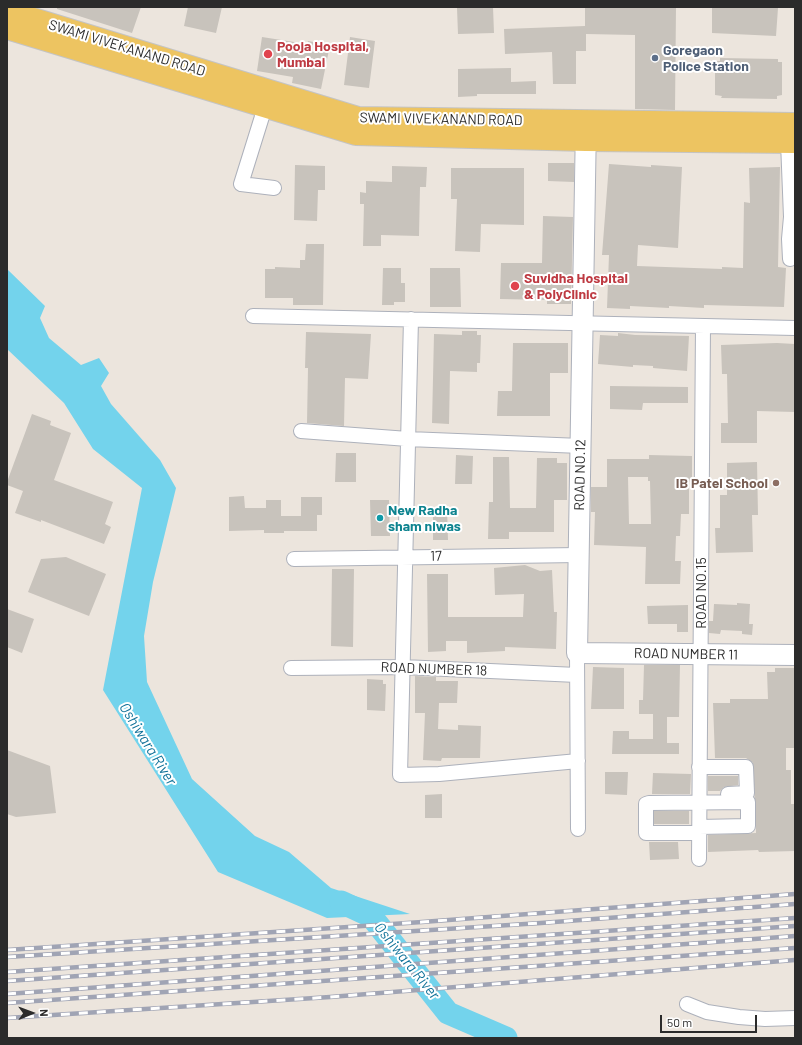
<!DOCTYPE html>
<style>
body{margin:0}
#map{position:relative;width:802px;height:1045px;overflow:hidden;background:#ece5dd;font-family:Barlow,sans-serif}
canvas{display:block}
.frame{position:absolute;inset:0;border:8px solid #2b2b2b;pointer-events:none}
.north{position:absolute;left:12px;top:993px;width:40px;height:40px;-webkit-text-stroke:3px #fff;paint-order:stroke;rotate:89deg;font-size:11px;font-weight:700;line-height:16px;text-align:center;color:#2b2b2b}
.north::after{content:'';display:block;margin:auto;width:14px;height:18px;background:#2b2b2b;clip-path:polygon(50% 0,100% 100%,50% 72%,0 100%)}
.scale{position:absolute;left:660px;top:1015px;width:97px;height:18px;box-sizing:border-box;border:2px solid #2b2b2b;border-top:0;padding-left:5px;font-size:12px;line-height:14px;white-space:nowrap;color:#2b2b2b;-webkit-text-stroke:3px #fff;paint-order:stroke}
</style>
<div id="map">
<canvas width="802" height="1045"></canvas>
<div class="frame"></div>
<div class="north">N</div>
<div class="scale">50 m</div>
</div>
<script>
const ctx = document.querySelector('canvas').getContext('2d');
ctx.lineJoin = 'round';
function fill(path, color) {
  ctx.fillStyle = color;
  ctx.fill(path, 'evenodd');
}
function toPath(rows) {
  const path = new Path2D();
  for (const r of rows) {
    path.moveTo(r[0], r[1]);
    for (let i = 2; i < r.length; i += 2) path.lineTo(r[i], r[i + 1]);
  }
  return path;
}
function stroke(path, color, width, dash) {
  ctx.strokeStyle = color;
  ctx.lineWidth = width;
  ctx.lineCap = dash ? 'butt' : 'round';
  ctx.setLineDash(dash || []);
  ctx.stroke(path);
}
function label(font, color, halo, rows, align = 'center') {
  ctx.font = font + ' Barlow,sans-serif';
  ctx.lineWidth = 4;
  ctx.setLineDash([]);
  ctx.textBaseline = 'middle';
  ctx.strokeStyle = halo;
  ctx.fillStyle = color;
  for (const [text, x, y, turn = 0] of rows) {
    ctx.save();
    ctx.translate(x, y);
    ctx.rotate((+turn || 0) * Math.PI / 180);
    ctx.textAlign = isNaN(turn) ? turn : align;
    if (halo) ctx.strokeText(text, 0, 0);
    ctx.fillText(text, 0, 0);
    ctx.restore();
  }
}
const water = toPath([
 [7,269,45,306,40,318,49,338,81,365,99,358,109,373,101,386,111,404,160,460,176,488,153,582,144,636,147,682,192,779,255,836,289,852,331,888,410,914,327,918,218,872,103,690,142,488,93,449,64,403,7,349]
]);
const river = toPath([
 [341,902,371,916,448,1013,506,1038]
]);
const building = toPath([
 [57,7,141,7,132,33,57,9],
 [188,7,222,7,216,33,184,26],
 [482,7,493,7,494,33,458,34,457,8],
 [585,7,676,7,675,110,635,109,635,35,586,34,586,51,576,51,576,84,553,84,552,52,505,54,504,29,585,26],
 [712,7,778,8,776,36,712,33],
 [262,37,307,44,308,41,330,45,321,89,292,83,293,77,257,71],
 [350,37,375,41,369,88,344,85],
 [720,58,778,59,778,62,782,62,782,95,777,96,777,99,721,98,722,96,715,95,715,61,720,61],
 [511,68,511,82,536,81,536,94,477,94,477,96,458,97,458,69],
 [548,163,574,163,574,182,548,181],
 [609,164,651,167,651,165,682,167,678,248,638,245,637,266,722,269,722,267,743,268,744,202,750,203,749,168,780,167,778,267,786,268,784,307,704,305,704,308,669,306,669,308,630,306,630,309,607,308,609,255,602,255],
 [295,165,325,166,325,190,318,190,317,221,294,220],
 [392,166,427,167,426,187,420,187,419,236,381,235,381,246,363,246,364,204,360,204,360,192,366,193,366,181,392,182],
 [451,168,524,168,524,225,481,224,480,252,455,251,457,199,451,199],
 [543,216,573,217,571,304,547,304,547,300,500,299,501,263,542,263],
 [306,244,324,244,323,305,293,305,293,298,265,298,265,269,275,269,275,267,300,268,300,260,305,260],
 [383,268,401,268,401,283,405,283,405,302,394,302,394,305,382,305],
 [430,268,460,268,461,307,430,307],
 [462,331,477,331,477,335,481,335,480,363,477,363,477,372,450,371,449,424,432,423,434,334,462,335],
 [306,332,371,334,368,379,345,378,344,426,307,423,308,368,305,368],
 [618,333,635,335,689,336,687,371,653,368,653,366,633,365,633,367,598,364,600,335,618,336],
 [513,343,568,343,568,373,550,373,550,416,497,416,498,391,512,391],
 [777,343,795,344,795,412,757,411,757,443,721,443,721,423,728,423,727,374,722,374,721,345],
 [610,386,688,387,688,403,643,403,642,410,610,409],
 [32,414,51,421,50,425,71,433,54,480,113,502,105,524,111,527,104,544,41,520,41,522,15,513,23,491,7,485,7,482],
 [336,453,356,453,356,482,335,482],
 [456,455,473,456,472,484,455,484],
 [649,455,692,456,692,482,689,482,689,514,681,514,680,536,676,536,675,561,681,561,680,584,645,584,646,547,594,545,595,512,591,512,591,487,607,487,607,459,649,459],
 [628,477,648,477,648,481,650,481,651,524,629,524],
 [493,457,509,457,510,508,536,508,537,458,557,458,557,463,567,463,567,500,554,500,554,532,509,532,509,539,488,539,489,502,493,502],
 [757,462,758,515,752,515,753,552,716,553,715,528,720,528,720,495,727,495,727,463],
 [244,496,245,508,266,508,266,500,281,500,281,516,301,516,301,497,322,497,322,515,317,515,317,531,284,531,284,533,264,533,264,530,229,531,229,497],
 [370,500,389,500,390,536,371,536],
 [433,508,447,508,448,540,433,540],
 [66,557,106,574,89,616,28,592,41,559],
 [525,565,540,571,552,570,554,612,557,612,556,649,505,647,505,651,467,653,467,641,446,641,446,651,428,652,427,574,448,574,448,617,523,617,524,594,495,595,494,568],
 [332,569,354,569,353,647,331,646],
 [737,603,750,604,749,624,753,624,752,635,742,634,742,631,721,630,720,634,709,633,709,621,713,621,714,604,737,605],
 [688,605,688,632,677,632,677,624,648,624,647,606],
 [7,609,34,619,22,653,7,647],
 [644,665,680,665,679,717,667,717,667,743,679,743,679,754,612,754,613,731,629,731,629,739,653,739,653,714,639,714,639,700,643,700],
 [593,667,624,668,624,709,591,709],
 [775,668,795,668,794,748,786,748,786,770,791,770,791,804,795,804,795,851,759,852,758,850,708,852,708,835,756,833,756,826,753,763,746,758,715,758,713,703,730,703,730,699,768,699,767,672,775,672],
 [415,676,436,677,436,681,458,681,457,703,439,703,438,729,458,730,458,725,481,726,480,758,442,758,441,761,423,760,425,713,415,713],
 [367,679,383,680,383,684,386,684,385,711,367,710],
 [7,750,50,766,56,813,16,817,7,814],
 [605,772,628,772,627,795,605,794],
 [653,773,691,774,690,794,652,794],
 [708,776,738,776,738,785,724,787,720,791,708,791],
 [442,794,442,818,425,818,425,795],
 [654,811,689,811,689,824,654,824],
 [649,842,678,842,679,859,650,860]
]);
const street = toPath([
 [265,107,241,184,274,188],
 [788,142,791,217,789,239,790,259],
 [253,316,795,328],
 [411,319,400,775,439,774,578,761],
 [301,431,408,439,581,446],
 [294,559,579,555],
 [577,653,578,829],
 [291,668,403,667,577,675],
 [699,767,746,767,747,793,728,794],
 [699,827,748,826,748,802,649,803,646,804,646,833,699,833],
 [699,859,703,326],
 [687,1004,707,1012,739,1017,765,1019,795,1018]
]);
const secondary = toPath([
 [586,123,577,653,795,655]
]);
const primary = toPath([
 [7,11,358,118,795,124],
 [7,28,356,134,586,140,795,142]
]);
const rail = toPath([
 [7,950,422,922,795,894],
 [7,957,541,923,795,904],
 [7,972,795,918],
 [7,981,795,926],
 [7,994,795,936],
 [7,1003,795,948],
 [7,1018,330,997,795,960]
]);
const markers = [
 [268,54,5,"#e0444e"],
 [655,58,4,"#5c6f8a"],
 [515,286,5,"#e0444e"],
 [776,483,4,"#8d6e63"],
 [380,518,4,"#0f9aa8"]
];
const healthNames = [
 ["Pooja Hospital,",277,46],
 ["Mumbai",277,62],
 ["Suvidha Hospital",524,278],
 ["& PolyClinic",524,294]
];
const streetNames = [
 ["SWAMI VIVEKANAND ROAD",127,48,17],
 ["SWAMI VIVEKANAND ROAD",441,119,1],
 ["ROAD NO.12",580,475,-89],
 ["17",436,556,-1],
 ["ROAD NO.15",701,593,-90],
 ["ROAD NUMBER 11",686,654,1],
 ["ROAD NUMBER 18",434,669,2]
];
const serviceNames = [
 ["Goregaon",663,50],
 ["Police Station",663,66]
];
const educationNames = [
 ["IB Patel School",768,483]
];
const cultureNames = [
 ["New Radha",388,510],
 ["sham niwas",388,526]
];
const waterNames = [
 ["Oshiwara River",148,744,58],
 ["Oshiwara River",407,961,51]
];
fill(water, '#73d3ec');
stroke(river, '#73d3ec', 23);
fill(building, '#c8c3bc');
stroke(street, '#adb1bb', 16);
stroke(secondary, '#adb1bb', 22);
stroke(primary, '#c4c4c4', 24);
stroke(street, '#fff', 14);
stroke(secondary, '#fff', 20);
stroke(primary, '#edc461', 22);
stroke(rail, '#a0a4b4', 4.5);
stroke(rail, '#fff', 3, [9]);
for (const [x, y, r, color] of markers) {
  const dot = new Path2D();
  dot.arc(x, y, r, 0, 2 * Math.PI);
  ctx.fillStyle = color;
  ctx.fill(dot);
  stroke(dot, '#fff', 1.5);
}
label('bold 14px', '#be3a42', '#fff', healthNames, 'left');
label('14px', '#2b2b2b', '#fff', streetNames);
label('bold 14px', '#4e5e75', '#fff', serviceNames, 'left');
label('bold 14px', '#785e54', '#fff', educationNames, 'right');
label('bold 14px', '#0d838f', '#fff', cultureNames, 'left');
label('italic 15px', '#117299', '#fff', waterNames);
</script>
